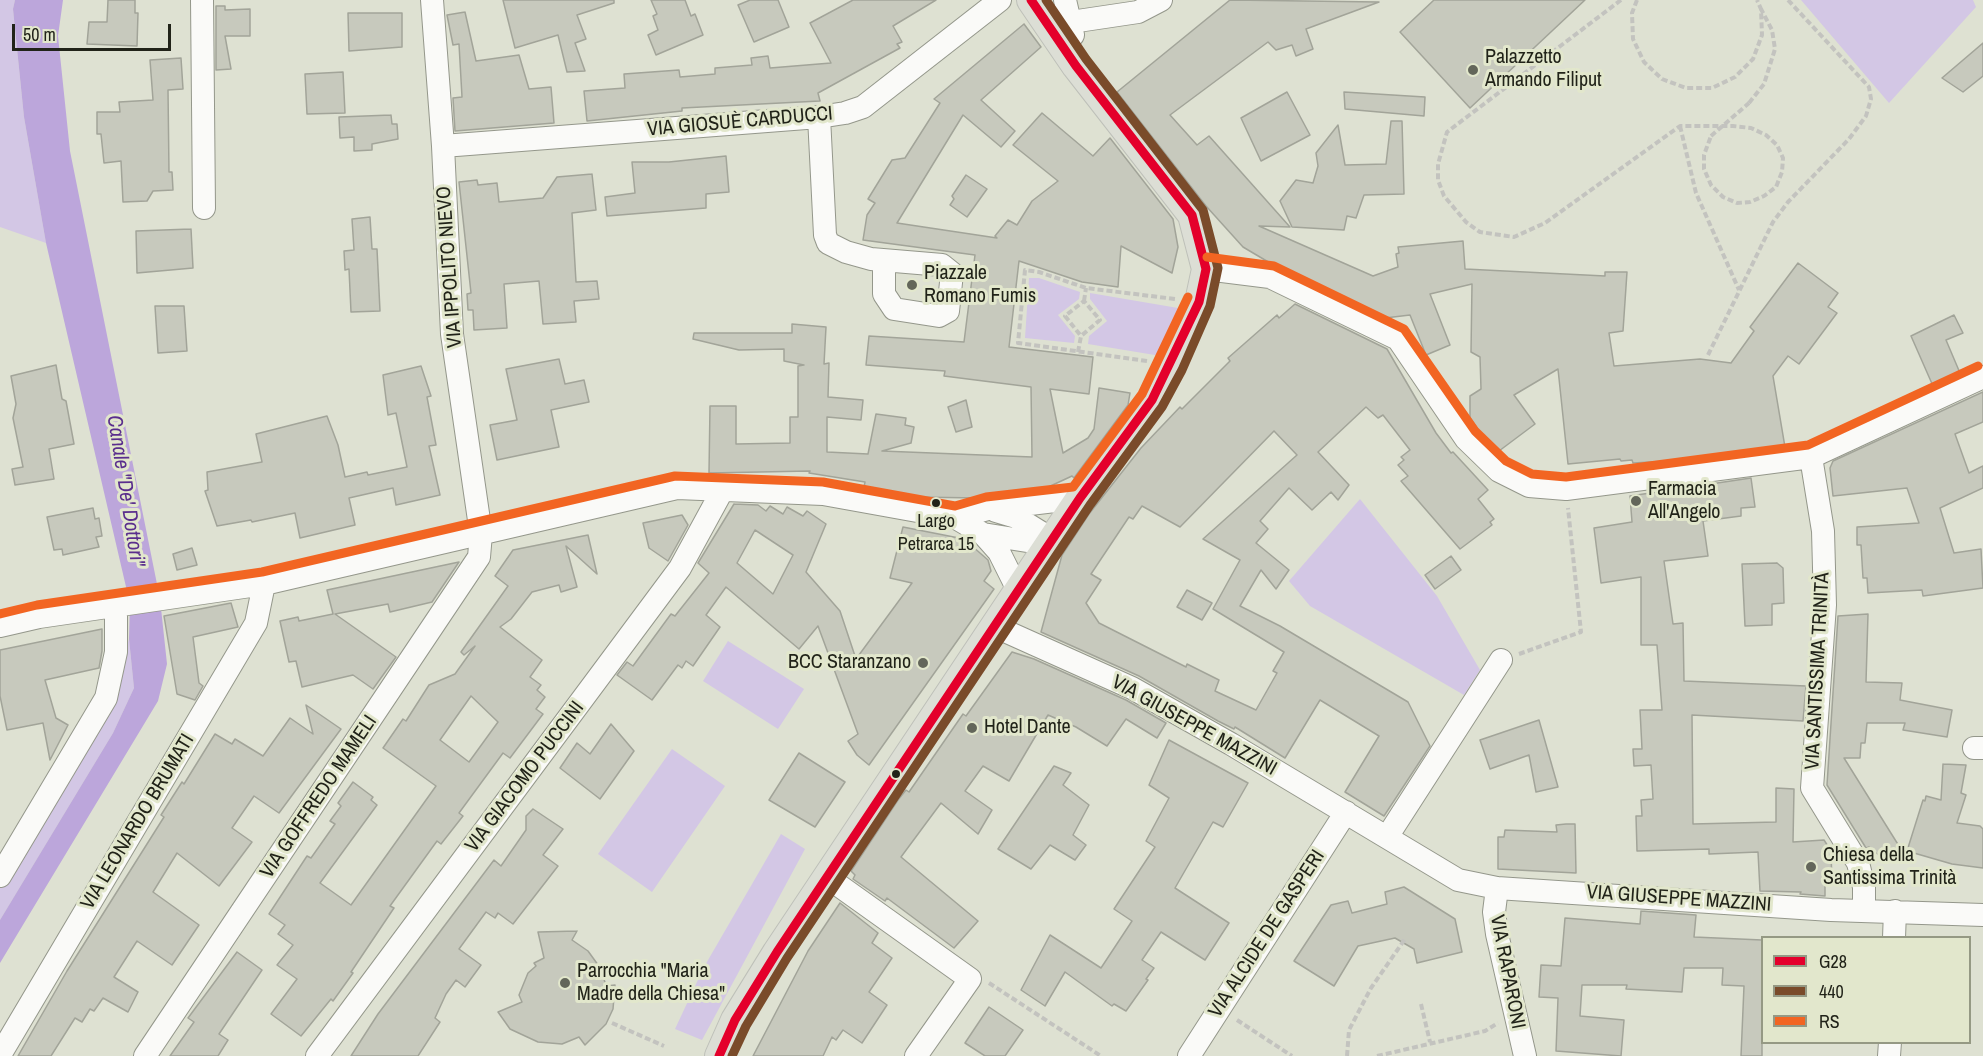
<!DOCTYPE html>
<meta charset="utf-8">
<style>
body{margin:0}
#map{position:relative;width:1983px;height:1056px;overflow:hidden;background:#dee1d2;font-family:"Archivo Narrow",sans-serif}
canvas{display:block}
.legend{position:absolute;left:1761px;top:936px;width:210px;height:108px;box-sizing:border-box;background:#e2e7cc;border:2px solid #959984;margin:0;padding:8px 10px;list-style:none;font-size:18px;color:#212319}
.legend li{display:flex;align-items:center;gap:12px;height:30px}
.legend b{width:30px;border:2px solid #959984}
.scale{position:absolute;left:12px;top:24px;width:159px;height:27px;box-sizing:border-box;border:3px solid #212319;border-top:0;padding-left:8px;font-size:18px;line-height:21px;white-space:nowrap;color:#212319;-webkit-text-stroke:4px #e2e7cc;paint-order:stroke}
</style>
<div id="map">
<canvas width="1983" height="1056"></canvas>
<ul class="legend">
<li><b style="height:8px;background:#e4002b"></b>G28</li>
<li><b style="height:8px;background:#7a4b2a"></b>440</li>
<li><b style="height:8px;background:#f26522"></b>RS</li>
</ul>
<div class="scale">50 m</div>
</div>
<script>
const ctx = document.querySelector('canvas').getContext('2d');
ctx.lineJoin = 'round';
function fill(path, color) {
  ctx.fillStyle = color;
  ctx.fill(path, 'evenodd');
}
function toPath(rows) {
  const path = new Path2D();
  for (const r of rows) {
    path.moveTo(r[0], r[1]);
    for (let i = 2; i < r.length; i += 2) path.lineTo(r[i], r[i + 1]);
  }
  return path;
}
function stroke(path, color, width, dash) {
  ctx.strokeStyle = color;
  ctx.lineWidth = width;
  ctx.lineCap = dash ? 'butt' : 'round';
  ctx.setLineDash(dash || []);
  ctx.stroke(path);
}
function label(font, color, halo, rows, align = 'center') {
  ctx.font = font + ' "Archivo Narrow",sans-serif';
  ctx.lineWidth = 6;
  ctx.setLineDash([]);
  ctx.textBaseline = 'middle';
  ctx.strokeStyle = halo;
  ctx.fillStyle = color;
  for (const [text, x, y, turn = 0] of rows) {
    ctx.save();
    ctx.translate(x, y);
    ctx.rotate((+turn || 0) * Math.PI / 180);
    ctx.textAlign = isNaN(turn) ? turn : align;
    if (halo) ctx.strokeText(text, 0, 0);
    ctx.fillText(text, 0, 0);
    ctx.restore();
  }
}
const green = toPath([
 [0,0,15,0,13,9,24,117,46,243,0,227],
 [1801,0,1973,0,1976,7,1889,103],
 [1029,278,1039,278,1080,292,1079,299,1058,315,1075,336,1074,343,1025,338],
 [1090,293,1178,308,1161,356,1088,344,1089,336,1107,321,1090,299],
 [1360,499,1437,596,1480,670,1464,695,1310,606,1289,581],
 [129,639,134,688,113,733,0,920,0,888,110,702],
 [728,641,804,689,778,729,703,681],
 [672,749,725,786,652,892,598,854],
 [781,834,805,849,702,1040,675,1029,704,967]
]);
const water = toPath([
 [15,0,63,0,58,36,70,151,160,599,167,664,158,701,0,963,0,920,113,733,134,688,129,639,130,604,46,243,24,117,13,9]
]);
const building = toPath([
 [108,0,135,0,135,13,138,13,137,46,87,44,89,22,107,22,108,0],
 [503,0,614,0,614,3,577,15,586,39,575,43,585,71,567,72,558,35,515,48,503,0],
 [651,0,685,0,691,16,695,14,703,35,656,55,648,35,658,30,653,16,657,14,651,0],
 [750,0,778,0,789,27,754,42,738,5,750,0],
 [853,0,936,0,893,26,902,42,897,44,900,48,818,93,820,101,682,108,682,111,587,121,584,91,625,88,624,74,679,70,680,77,715,74,715,68,752,65,751,58,768,56,770,68,831,63,810,23,853,0],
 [1230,0,1379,2,1306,29,1313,49,1296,56,1292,45,1276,50,1268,42,1170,115,1197,145,1209,136,1290,227,1259,226,1373,276,1398,267,1396,254,1399,253,1398,247,1463,241,1465,269,1605,276,1605,272,1627,272,1623,331,1609,333,1614,366,1700,359,1731,363,1754,331,1750,327,1798,263,1838,293,1828,307,1837,313,1799,364,1788,356,1773,376,1785,447,1685,460,1633,463,1632,460,1621,461,1620,459,1568,464,1558,369,1514,395,1535,424,1499,451,1482,435,1470,418,1470,396,1481,389,1480,357,1471,352,1472,284,1430,294,1450,345,1426,355,1410,315,1385,318,1270,263,1243,247,1206,206,1117,92,1230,0],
 [1434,0,1585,0,1470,108,1400,32,1434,0],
 [216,6,225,6,225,10,250,9,250,36,225,36,231,69,216,70,216,6],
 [465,12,476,61,519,55,529,89,551,87,554,123,455,131,453,98,462,97,459,44,453,45,447,15,465,12],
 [348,13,402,13,402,47,349,51,348,13],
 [1024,24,1041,47,981,100,1015,131,1001,147,963,115,897,223,997,238,995,236,1008,220,1017,225,1032,201,1058,181,1013,145,1042,113,1093,156,1110,138,1173,219,1178,247,1172,273,1121,246,1118,287,1082,282,1019,261,1009,347,1093,357,1089,394,1050,389,1063,453,1088,438,1094,429,1099,388,1130,393,1128,405,1074,478,1072,476,1044,489,979,498,914,497,872,489,864,487,865,482,809,473,810,471,709,473,710,406,736,406,736,444,790,443,790,417,798,417,798,366,804,365,784,361,784,349,739,350,693,339,694,333,792,333,792,324,826,327,824,364,829,363,828,397,863,400,861,420,827,417,827,452,868,454,876,414,906,418,905,425,914,427,911,443,882,451,1032,457,1031,387,944,376,945,371,866,365,869,336,964,342,975,255,863,240,867,215,875,203,868,199,892,160,905,158,940,103,934,99,1024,24],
 [1983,43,1983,76,1963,92,1942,78,1983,43],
 [181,58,183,89,168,90,169,172,172,172,173,190,153,191,147,201,123,202,121,161,104,163,101,134,97,134,97,112,120,112,119,102,153,100,150,60,181,58],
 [343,72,345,113,307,114,305,74,343,72],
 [1287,92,1310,135,1261,161,1241,118,1287,92],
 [1344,92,1425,97,1424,116,1345,109,1344,92],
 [391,115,392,124,397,124,398,139,372,144,372,150,354,151,354,137,340,138,339,117,391,115],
 [1391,121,1402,121,1404,194,1364,195,1356,218,1347,216,1344,230,1292,227,1280,201,1296,180,1313,183,1318,166,1316,153,1338,125,1345,165,1386,164,1391,121],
 [726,156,729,192,706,194,706,208,607,216,605,197,635,193,632,162,669,162,726,156],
 [592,174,596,210,572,213,576,282,597,281,599,299,574,301,576,322,543,324,539,281,504,284,507,328,474,330,473,310,468,310,467,294,471,293,459,182,477,180,478,185,497,183,499,202,543,198,557,177,592,174],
 [966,175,987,189,967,217,950,205,954,199,952,196,966,175],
 [370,217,372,249,377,249,380,311,351,312,349,269,345,270,344,251,354,250,352,219,370,217],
 [191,229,193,268,137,273,136,231,191,229],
 [1295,304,1387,349,1436,433,1451,453,1453,452,1488,490,1478,499,1494,519,1490,522,1492,525,1460,549,1401,481,1408,476,1398,465,1404,460,1401,457,1410,450,1383,415,1378,418,1366,407,1318,452,1349,485,1338,500,1331,492,1312,510,1289,488,1260,521,1268,529,1256,543,1289,570,1276,589,1261,570,1240,606,1280,626,1408,702,1430,746,1384,816,1345,792,1379,736,1320,700,1285,758,1235,727,1234,729,1218,721,1139,676,1041,632,1062,555,1089,514,1141,448,1180,407,1182,409,1230,361,1228,358,1277,315,1279,318,1295,304],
 [1274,431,1297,455,1203,539,1240,560,1213,609,1284,652,1273,671,1277,673,1256,710,1215,691,1219,680,1187,664,1186,667,1099,623,1086,603,1101,580,1091,574,1129,517,1133,519,1142,506,1180,527,1274,431],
 [155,306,184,306,187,351,158,353,155,306],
 [1954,315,1963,333,1946,340,1960,373,1933,386,1911,336,1954,315],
 [559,359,565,384,584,380,589,402,551,410,559,447,497,460,490,425,517,420,506,369,559,359],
 [56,365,62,399,66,401,74,444,49,449,54,479,15,485,12,469,23,467,13,418,16,404,11,376,56,365],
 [421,366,431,396,427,397,436,445,429,446,440,495,396,505,393,488,349,498,355,525,300,538,295,513,252,522,251,520,217,526,205,491,208,490,207,472,262,462,256,434,327,416,338,445,345,477,367,472,368,475,407,467,396,413,388,415,383,375,421,366],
 [1983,392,1983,422,1955,434,1969,473,1983,466,1983,488,1940,508,1954,553,1981,549,1983,588,1923,596,1922,590,1868,593,1867,578,1863,578,1861,545,1857,545,1857,527,1919,523,1907,488,1833,496,1830,468,1833,461,1983,392],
 [966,400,972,427,956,432,948,407,966,400],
 [1751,478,1755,507,1741,508,1741,516,1703,521,1708,556,1664,561,1673,624,1683,623,1684,681,1806,686,1803,721,1692,715,1693,824,1776,822,1776,788,1794,789,1793,842,1824,840,1831,851,1832,885,1825,885,1825,896,1800,894,1801,892,1760,891,1758,852,1709,854,1709,849,1637,851,1636,816,1642,816,1641,800,1653,799,1651,765,1634,766,1633,749,1642,749,1640,710,1662,710,1657,645,1641,645,1641,577,1601,583,1594,528,1632,522,1630,496,1751,478],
 [734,504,758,505,766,511,770,506,783,514,787,507,803,516,807,511,826,524,806,572,840,611,856,659,912,583,890,578,903,527,964,539,988,560,991,571,984,581,994,589,869,765,857,755,848,741,858,734,818,626,799,649,726,587,706,615,720,627,693,666,686,661,682,668,678,665,652,700,617,675,627,662,633,666,671,614,675,616,709,573,698,563,734,504],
 [755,530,793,555,773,594,737,563,755,530],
 [93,508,95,519,99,518,102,536,96,537,99,547,63,555,62,549,54,550,47,517,93,508],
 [682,515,688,525,668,561,649,548,643,523,682,515],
 [588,535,597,574,566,546,577,587,561,592,559,585,532,592,511,619,500,627,542,660,530,677,541,685,537,690,545,697,536,709,543,714,510,758,503,753,459,813,463,816,441,844,437,841,390,906,394,908,351,972,353,973,333,1001,331,999,301,1036,271,1014,297,979,277,965,293,945,278,934,285,925,269,914,307,856,311,858,335,824,330,821,341,806,338,803,353,782,373,797,371,800,377,805,320,883,351,905,436,786,383,748,403,719,406,721,429,685,455,674,475,646,464,655,461,652,508,586,495,576,513,550,588,535],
 [471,696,498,722,469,762,440,740,471,696],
 [192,548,197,565,177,570,173,554,192,548],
 [1451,556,1461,570,1435,589,1425,575,1451,556],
 [459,562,432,602,390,612,388,604,335,614,396,657,373,689,353,675,302,687,296,661,289,662,280,621,298,617,299,621,333,614,327,590,459,562],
 [1777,563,1783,568,1784,603,1772,604,1772,625,1745,626,1742,564,1777,563],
 [1187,590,1212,603,1202,620,1177,607,1187,590],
 [231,603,238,627,193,637,199,683,203,686,195,700,177,694,164,616,231,603],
 [1868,614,1866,682,1902,683,1900,700,1952,710,1947,737,1903,730,1905,723,1867,723,1865,743,1861,743,1860,758,1844,758,1899,846,1881,857,1869,847,1866,848,1827,785,1838,616,1868,614],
 [102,629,102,651,99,668,45,680,56,718,68,725,50,760,43,723,7,730,0,696,0,650,102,629],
 [1012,652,1034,659,1126,700,1166,723,1157,738,1126,719,1107,746,1076,727,1048,715,1009,781,983,766,965,791,992,810,978,834,941,803,901,857,978,921,954,948,887,898,885,901,853,879,855,875,851,871,898,800,906,790,909,792,963,714,966,716,1012,652],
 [306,705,341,729,279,813,254,796,232,828,252,842,219,886,177,853,153,892,199,925,172,965,137,941,114,977,138,992,128,1012,103,998,94,1011,90,1009,82,1022,75,1018,51,1056,18,1056,67,971,164,817,161,815,182,782,184,784,215,734,232,744,235,739,263,756,290,718,313,734,306,705],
 [1539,720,1558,787,1536,792,1529,755,1490,769,1480,740,1539,720],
 [611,724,634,751,600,799,560,768,577,743,590,754,611,724],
 [1169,740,1248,783,1223,827,1213,822,1175,888,1229,923,1205,960,1161,932,1142,960,1154,968,1146,979,1148,980,1126,1011,1114,1004,1112,1006,1065,972,1045,1006,1021,990,1050,935,1101,968,1132,921,1114,909,1155,847,1146,841,1169,798,1149,785,1169,740],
 [799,753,845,782,815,827,769,800,799,753],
 [1943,764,1966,765,1961,793,1966,795,1957,823,1980,826,1983,829,1983,868,1952,864,1907,851,1923,800,1925,801,1926,796,1941,800,1943,764],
 [1054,766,1071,773,1063,785,1089,805,1073,835,1086,845,1075,860,1050,845,1031,869,998,849,1054,766],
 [533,809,563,829,543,855,558,866,513,924,498,913,495,918,486,912,459,949,481,965,465,987,456,980,446,994,435,1018,440,1022,418,1056,351,1056,378,1014,494,860,501,866,526,830,526,816,533,809],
 [1566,824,1575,824,1576,873,1498,869,1498,837,1504,837,1505,830,1557,832,1556,825,1566,824],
 [1404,887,1455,919,1462,952,1417,963,1414,949,1395,938,1358,946,1334,986,1294,961,1331,905,1348,901,1352,913,1387,904,1385,892,1404,887],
 [840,903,878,933,872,943,892,958,869,992,887,1005,862,1043,843,1030,836,1040,832,1037,823,1056,753,1056,808,951,840,903],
 [1641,911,1696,915,1694,937,1762,940,1762,1056,1741,1056,1744,986,1722,985,1723,968,1684,968,1682,992,1626,989,1627,985,1582,985,1580,1016,1624,1020,1621,1056,1556,1051,1558,998,1539,997,1541,965,1561,966,1565,918,1640,924,1641,911],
 [577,931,572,940,588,951,601,969,606,986,615,985,613,1009,606,1024,585,1045,579,1037,562,1044,538,1042,510,1029,498,1012,522,1002,519,995,528,973,536,966,534,963,544,958,538,932,577,931],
 [237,952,262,970,219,1034,228,1040,218,1056,170,1056,194,1022,188,1018,237,952],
 [989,1007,1023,1030,1005,1056,985,1056,965,1043,989,1007]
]);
const path = toPath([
 [1621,0,1447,132,1438,164,1438,180,1444,196,1466,222,1480,232,1514,237,1545,223,1680,126,1733,126,1751,128,1766,135,1777,145,1783,158,1782,172,1776,187,1764,196,1750,202,1737,203,1723,197,1711,185,1704,169,1704,155,1711,136],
 [1637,0,1632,13,1633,39,1644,62,1662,79,1686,88,1712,88,1735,77,1753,59,1762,35,1761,9,1757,0],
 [1749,103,1764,84,1775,49,1772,30,1761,9],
 [1680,126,1696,193,1739,290],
 [1084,301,1086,288],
 [1078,352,1081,336,1100,320,1084,301,1065,316,1081,336],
 [1708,355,1773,222,1788,202,1849,139,1866,116,1871,99,1869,87,1788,0],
 [1147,361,1018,343,1025,270,1039,272,1086,288,1175,299],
 [1519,654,1581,632,1568,508],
 [989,983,1101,1056],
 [1421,1004,1430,1042],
 [1237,1020,1292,1056],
 [612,1023,664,1046],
 [1347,1056,1349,1030,1371,988,1405,939],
 [1377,1056,1485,1031,1498,1023]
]);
const minor = toPath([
 [202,0,204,208],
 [1065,0,1073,35],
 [1071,22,1138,12,1161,0],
 [819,117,825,235,828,243,846,252,871,259,942,265,952,273,948,311,939,316,894,309,884,294,884,261],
 [443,146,819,117,845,113,863,107,1000,0],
 [1206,269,1270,277,1398,339,1466,439,1499,471,1529,486,1566,489,1811,457,1983,377],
 [1811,457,1823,531,1825,605,1812,788,1858,863,1864,887,1864,910],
 [996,511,1016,517,1053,540],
 [956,518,983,534,999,552,1019,592],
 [983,534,1033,542,1053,540],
 [0,626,39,617,264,584,677,488,823,494,956,518,988,509,1080,498],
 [996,627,1132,688,1231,744,1458,880,1497,888,1831,910,1983,915],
 [1974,748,1983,748],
 [1387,837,1501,660],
 [0,876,106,698,116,652,116,606],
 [827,877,970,979,916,1056],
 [1497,888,1494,912,1497,934,1525,1056],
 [1894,938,1895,911],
 [0,1055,256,623,264,584],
 [145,1056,479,557,481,534,452,334,443,146,432,0],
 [317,1056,680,568,722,491],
 [1189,1056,1346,812],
 [1889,1056,1890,1042]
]);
const major = toPath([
 [719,1056,735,1020,777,952,1080,498,1152,400,1171,365,1199,302,1206,269,1192,215,1076,66,1031,0]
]);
const pathBridge = toPath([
 [1711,136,1749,103]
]);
const bus1 = toPath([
 [719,1056,735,1020,777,952,1080,498,1152,400,1199,302,1206,269,1192,215,1076,66,1031,0]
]);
const bus2 = toPath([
 [732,1056,746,1026,787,958,1090,505,1162,407,1182,370,1210,306,1218,268,1203,210,1086,59,1046,0]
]);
const bus3 = toPath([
 [1207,257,1274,266,1404,329,1475,431,1506,461,1532,474,1566,477,1808,445,1978,366],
 [0,614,37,605,262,572,675,476,823,482,955,506,986,497,1073,487,1142,394,1188,297]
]);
const markers = [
 [1473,70,6,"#63665a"],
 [912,285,6,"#63665a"],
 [1636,501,6,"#63665a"],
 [936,503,5,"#212319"],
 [923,663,6,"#63665a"],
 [972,728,6,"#63665a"],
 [896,774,5,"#212319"],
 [1811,867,6,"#63665a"],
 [565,983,6,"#63665a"]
];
const busNames = [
 ["Largo",936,522],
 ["Petrarca 15",936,545]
];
const poiNames = [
 ["Palazzetto",1485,58],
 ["Armando Filiput",1485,81],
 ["Piazzale",924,274],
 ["Romano Fumis",924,297],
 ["Farmacia",1648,490],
 ["All'Angelo",1648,513],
 ["BCC Staranzano",911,663,"right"],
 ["Hotel Dante",984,728],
 ["Chiesa della",1823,856],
 ["Santissima Trinità",1823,879],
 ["Parrocchia \"Maria",577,972],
 ["Madre della Chiesa\"",577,995]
];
const streetNames = [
 ["VIA GIOSUÈ CARDUCCI",740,122,-5],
 ["VIA IPPOLITO NIEVO",450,267,-94],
 ["VIA SANTISSIMA TRINITÀ",1818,671,-87],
 ["VIA GIUSEPPE MAZZINI",1194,726,29],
 ["VIA GIACOMO PUCCINI",525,777,-53],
 ["VIA GOFFREDO MAMELI",319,797,-56],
 ["VIA LEONARDO BRUMATI",138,822,-59],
 ["VIA GIUSEPPE MAZZINI",1679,899,4],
 ["VIA ALCIDE DE GASPERI",1267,934,-57],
 ["VIA RAPARONI",1507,972,79]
];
const waterNames = [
 ["Canale \"De' Dottori\"",125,491,81]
];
fill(green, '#d3c7e5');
fill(water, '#bca6db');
fill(building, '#c7c9bd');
stroke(building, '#a2a499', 1.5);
stroke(minor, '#94978b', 24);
stroke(major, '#bec0b9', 30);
stroke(path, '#c3c3bf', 4, [6, 3]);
stroke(minor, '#fafaf8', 22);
stroke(major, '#dcded5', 28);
stroke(pathBridge, '#c3c3bf', 4, [6, 3]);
stroke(bus1, '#e4002b', 9);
stroke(bus2, '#7a4b2a', 9);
stroke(bus3, '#f26522', 9);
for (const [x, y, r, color] of markers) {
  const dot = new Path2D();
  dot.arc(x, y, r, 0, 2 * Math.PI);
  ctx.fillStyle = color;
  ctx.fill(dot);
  stroke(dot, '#e2e7cc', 2);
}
label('18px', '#212319', '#e2e7cc', busNames);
label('20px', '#212319', '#e2e7cc', poiNames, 'left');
label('20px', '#212319', '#e2e7cc', streetNames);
label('italic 21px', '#5a2e8d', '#e2e7cc', waterNames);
</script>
